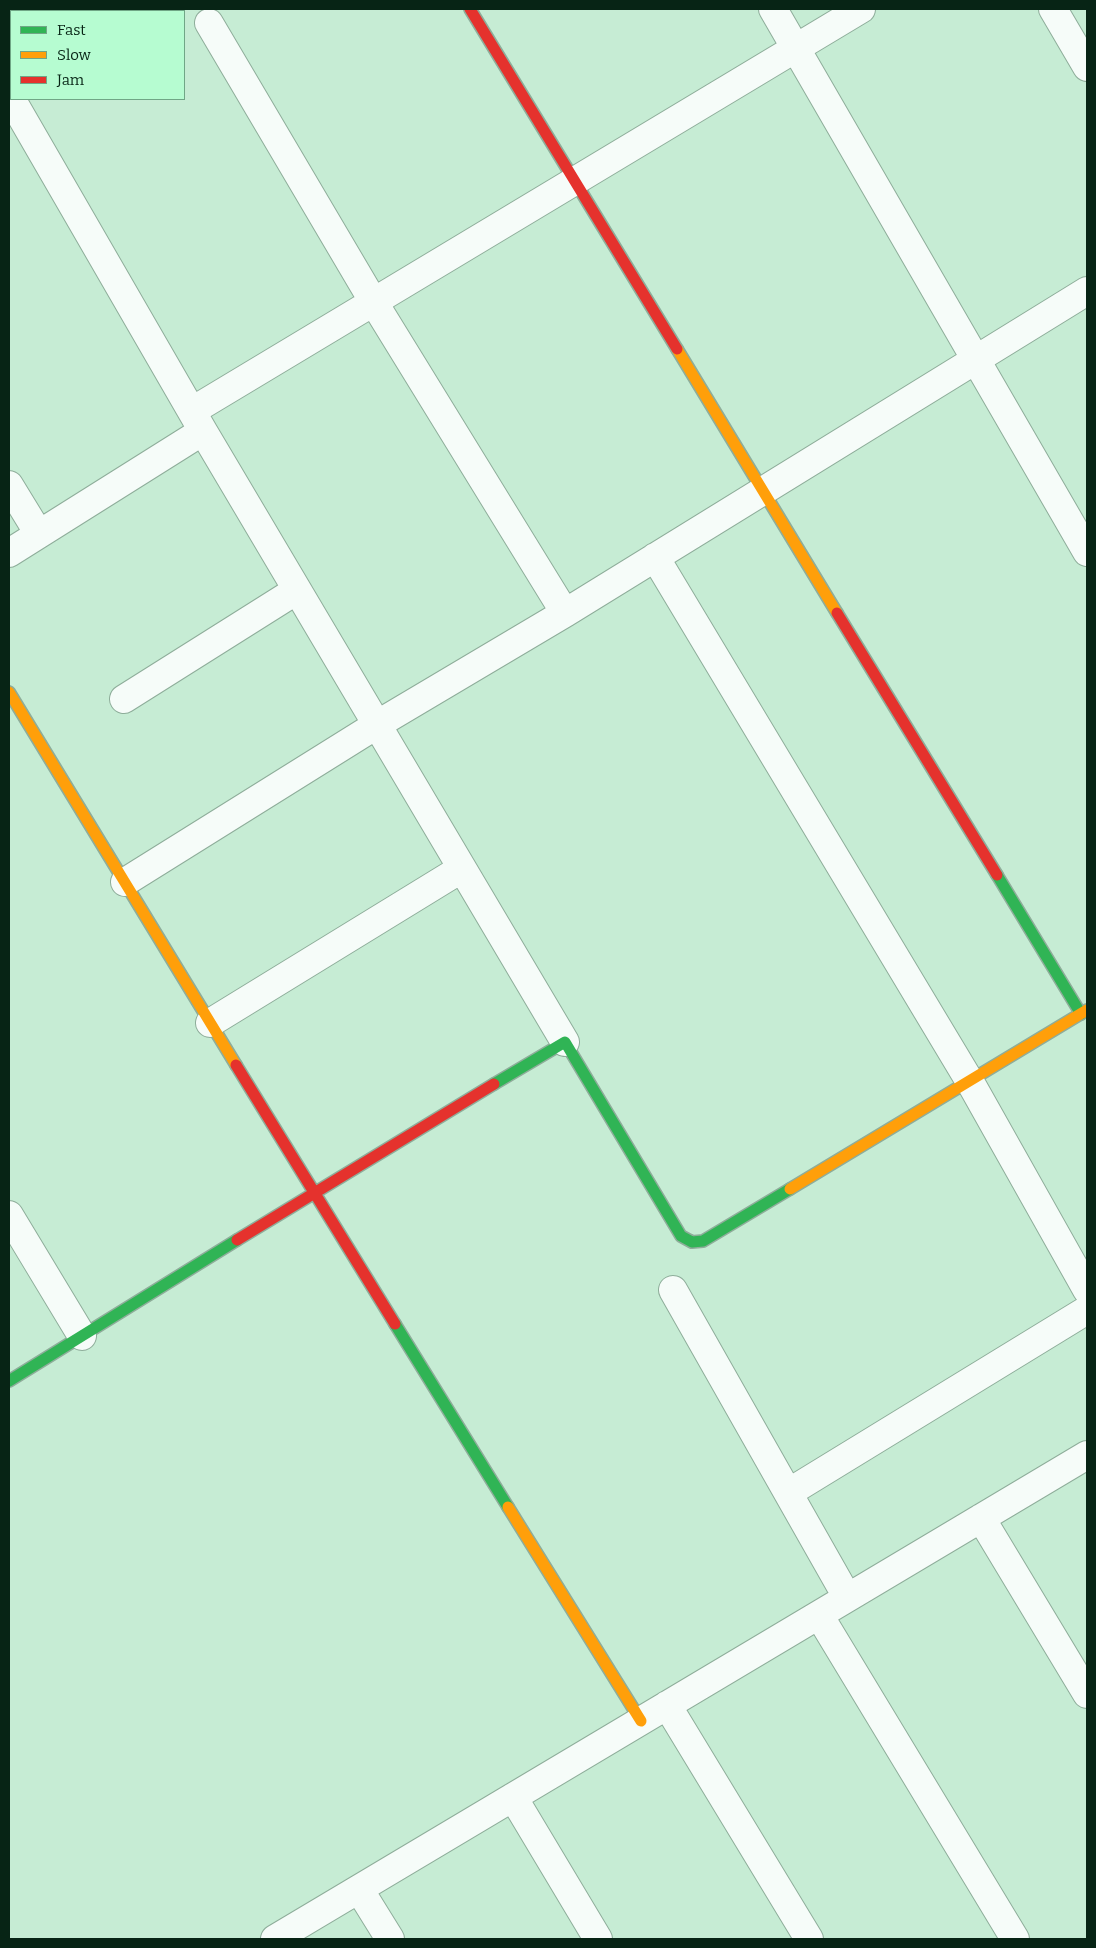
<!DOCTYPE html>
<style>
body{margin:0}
#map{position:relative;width:1096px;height:1948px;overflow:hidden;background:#c6ecd4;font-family:Bitter,serif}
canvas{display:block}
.frame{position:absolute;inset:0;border:10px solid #072415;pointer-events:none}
.legend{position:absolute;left:10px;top:10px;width:175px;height:90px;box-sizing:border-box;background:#b6fcd1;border:1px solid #70a686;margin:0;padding:6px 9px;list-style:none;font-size:15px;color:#072415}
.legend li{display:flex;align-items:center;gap:10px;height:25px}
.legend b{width:25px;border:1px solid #70a686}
</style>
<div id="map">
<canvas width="1096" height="1948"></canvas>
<div class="frame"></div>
<ul class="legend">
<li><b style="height:6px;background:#30b455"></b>Fast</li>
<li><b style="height:6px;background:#ff9f0a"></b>Slow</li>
<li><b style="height:6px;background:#e5322d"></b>Jam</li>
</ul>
</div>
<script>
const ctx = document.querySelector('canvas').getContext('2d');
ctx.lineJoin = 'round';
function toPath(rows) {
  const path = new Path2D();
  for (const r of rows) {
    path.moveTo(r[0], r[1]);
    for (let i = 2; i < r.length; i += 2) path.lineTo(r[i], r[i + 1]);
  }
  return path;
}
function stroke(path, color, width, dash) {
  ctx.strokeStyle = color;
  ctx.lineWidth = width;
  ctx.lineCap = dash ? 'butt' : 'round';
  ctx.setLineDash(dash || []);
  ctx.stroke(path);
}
const street = toPath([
 [773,9,1087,552],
 [1053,9,1087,67],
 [35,11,39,9],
 [209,23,373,301,565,613],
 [9,27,11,25],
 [9,95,203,431,565,1042],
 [192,411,861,9],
 [9,485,39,534],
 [9,553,203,431],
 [655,557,969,1080,1087,1290],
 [124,699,297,590],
 [125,882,378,724,565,613,1087,291],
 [210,1023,461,869],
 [9,1215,82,1336],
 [673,1290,847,1597],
 [788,1493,1087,1310],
 [981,1518,1087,1694],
 [819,1615,1015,1939],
 [667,1705,809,1939],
 [513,1797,598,1939],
 [359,1889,390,1939],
 [275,1939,1087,1455]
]);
const fast = toPath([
 [997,875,1081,1014],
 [494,1084,565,1042,681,1236,692,1242,703,1241,790,1189],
 [395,1324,508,1507],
 [9,1381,237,1240]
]);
const slow = toPath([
 [677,349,837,613],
 [9,692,236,1065],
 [790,1189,1087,1010],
 [508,1507,641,1721]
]);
const jam = toPath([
 [470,9,677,349],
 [837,613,997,875],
 [236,1065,395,1324],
 [237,1240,494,1084]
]);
stroke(street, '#8ead9a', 30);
stroke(fast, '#8ead9a', 14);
stroke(slow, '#8ead9a', 14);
stroke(jam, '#8ead9a', 14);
stroke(street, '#f6fcf9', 28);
stroke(fast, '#30b455', 11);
stroke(slow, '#ff9f0a', 11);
stroke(jam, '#e5322d', 11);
</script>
